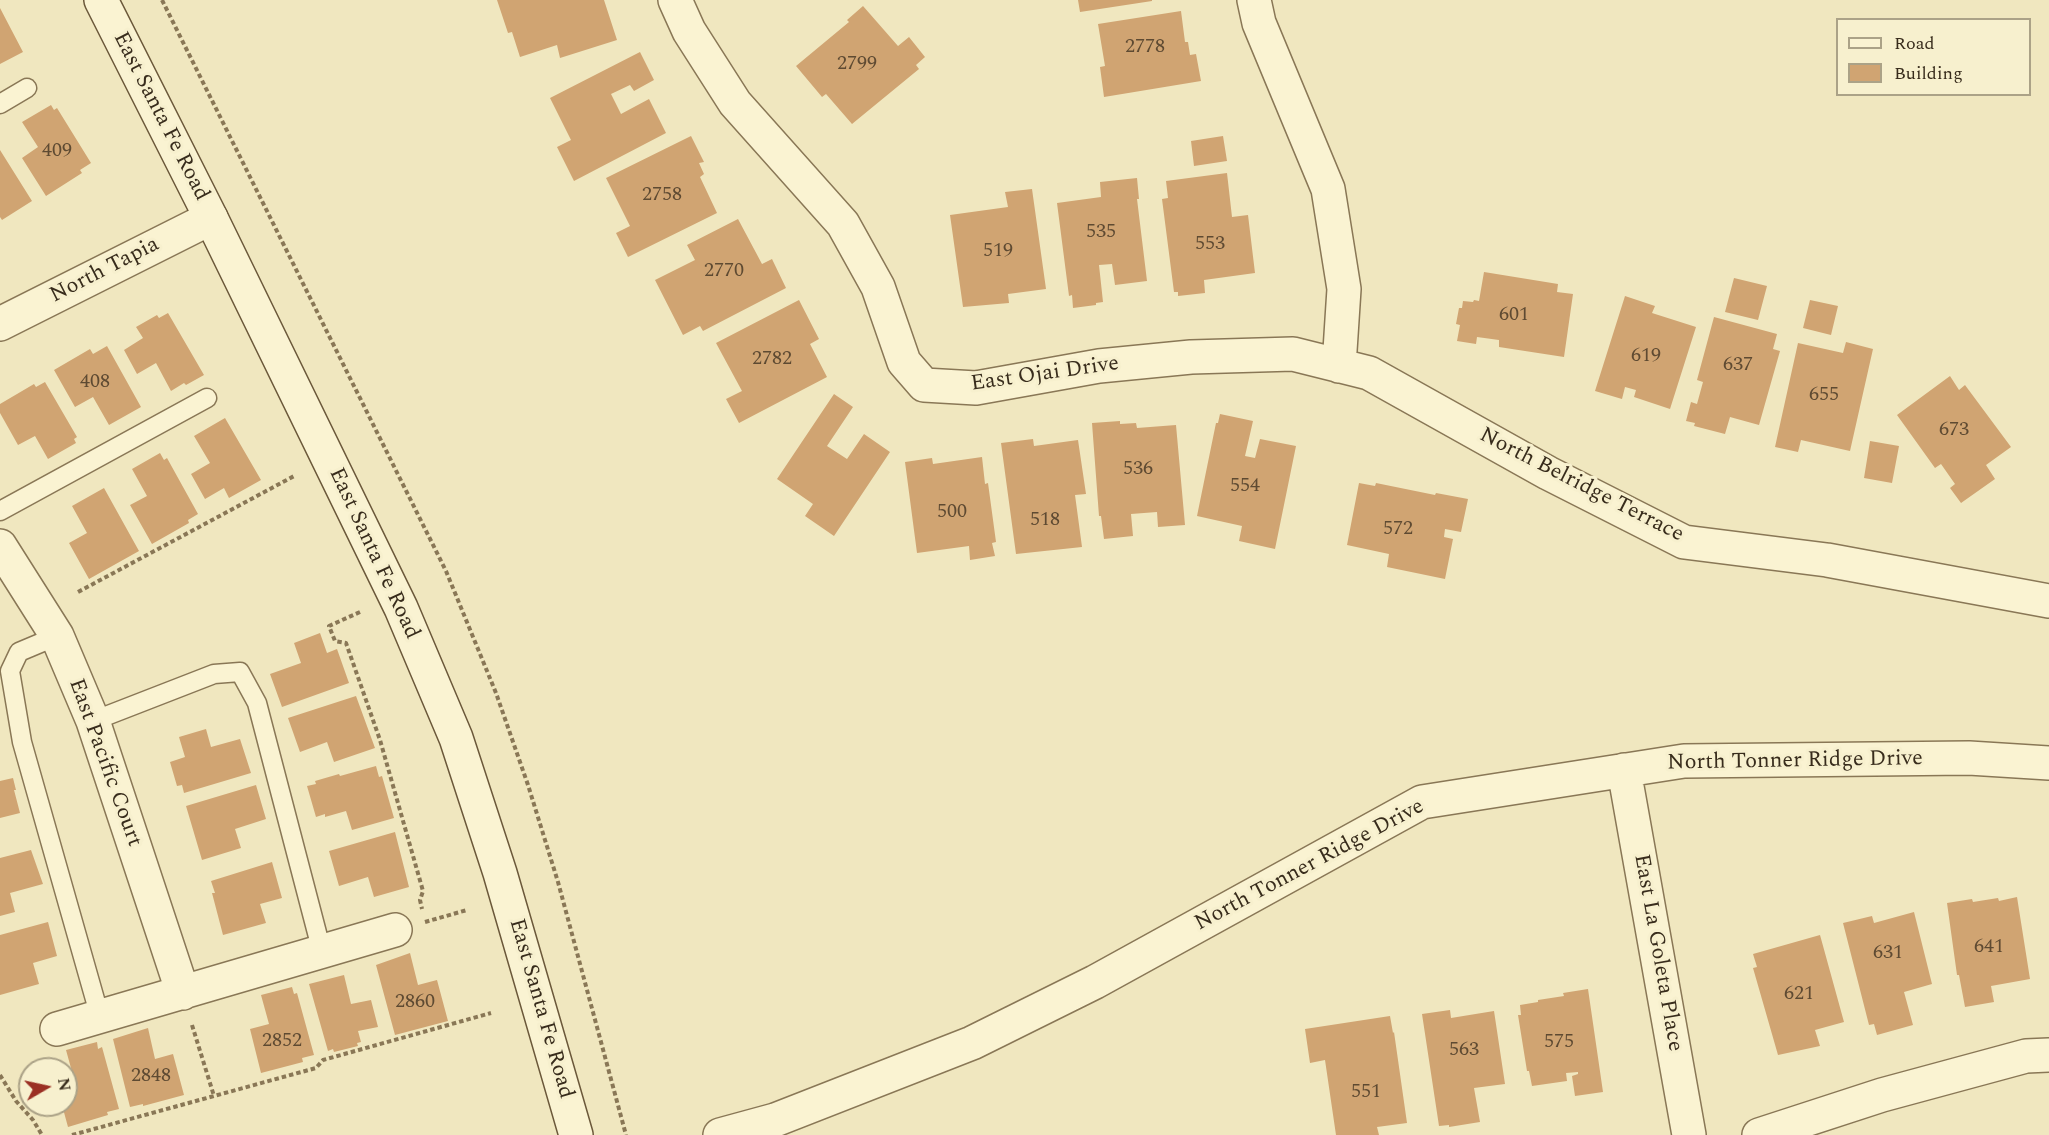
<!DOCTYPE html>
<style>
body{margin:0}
#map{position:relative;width:2049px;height:1135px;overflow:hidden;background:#f0e7bf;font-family:Spectral,serif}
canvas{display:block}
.legend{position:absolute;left:1836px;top:18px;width:195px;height:78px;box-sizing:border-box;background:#f7f0ce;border:2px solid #aba287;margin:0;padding:8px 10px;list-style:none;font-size:18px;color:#382c1c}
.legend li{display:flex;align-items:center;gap:12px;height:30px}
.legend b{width:30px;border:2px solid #aba287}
.north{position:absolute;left:18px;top:1057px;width:60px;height:60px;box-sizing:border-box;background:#f7f0ce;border:2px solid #aba287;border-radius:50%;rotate:81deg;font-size:16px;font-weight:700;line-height:24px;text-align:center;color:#382c1c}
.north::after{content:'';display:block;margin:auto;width:21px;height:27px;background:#9b3024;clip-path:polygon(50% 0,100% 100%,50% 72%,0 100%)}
</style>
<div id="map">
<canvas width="2049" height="1135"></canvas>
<ul class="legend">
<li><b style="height:8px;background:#faf3d2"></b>Road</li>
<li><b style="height:16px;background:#d0a472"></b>Building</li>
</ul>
<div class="north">N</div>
</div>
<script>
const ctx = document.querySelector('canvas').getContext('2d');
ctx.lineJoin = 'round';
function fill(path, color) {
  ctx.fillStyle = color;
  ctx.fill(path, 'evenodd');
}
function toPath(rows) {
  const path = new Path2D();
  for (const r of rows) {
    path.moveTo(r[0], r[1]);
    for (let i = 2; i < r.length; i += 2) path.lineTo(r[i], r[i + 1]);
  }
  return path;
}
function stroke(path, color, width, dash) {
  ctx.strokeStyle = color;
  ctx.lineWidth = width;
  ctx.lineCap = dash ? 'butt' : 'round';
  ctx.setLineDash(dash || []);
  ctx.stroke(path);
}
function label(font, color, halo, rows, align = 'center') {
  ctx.font = font + ' Spectral,serif';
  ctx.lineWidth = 6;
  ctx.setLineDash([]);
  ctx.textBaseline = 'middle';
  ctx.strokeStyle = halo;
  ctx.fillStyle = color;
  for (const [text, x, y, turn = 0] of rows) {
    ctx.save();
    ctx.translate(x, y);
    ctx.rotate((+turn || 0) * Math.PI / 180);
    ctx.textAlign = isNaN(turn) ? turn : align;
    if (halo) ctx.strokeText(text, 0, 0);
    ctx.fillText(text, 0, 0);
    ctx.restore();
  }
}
const building = toPath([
 [497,0,604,0,617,40,560,58,557,45,520,57,512,32,508,33],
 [1078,0,1152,0,1152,1,1080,12],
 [863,6,898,46,909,37,925,57,916,65,919,69,852,124,826,94,822,97,796,66,849,22,847,20],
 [0,8,23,52,0,64],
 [1181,11,1185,42,1188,42,1190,55,1196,54,1201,81,1104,97,1100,67,1105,66,1098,24],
 [640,52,654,80,634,91,630,85,611,94,621,114,649,99,666,133,574,181,557,147,571,140,550,98],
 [51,105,54,110,57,108,91,163,80,170,82,173,46,196,22,158,38,147,22,122],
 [691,136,704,162,699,163,704,174,700,177,717,213,628,257,616,233,630,226,606,178],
 [1223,136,1227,161,1194,166,1191,141],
 [0,150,32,201,2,220,0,217],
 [1227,173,1232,217,1248,215,1255,273,1204,280,1205,293,1178,296,1178,292,1174,292,1162,199,1168,198,1166,181],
 [1137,178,1139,199,1137,199,1147,281,1115,285,1112,264,1099,265,1103,302,1096,303,1096,305,1073,308,1072,295,1069,296,1057,203,1101,197,1100,182],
 [1032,189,1046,289,1008,294,1009,303,963,307,950,215,1008,207,1005,192],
 [738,219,762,264,772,259,786,288,703,331,700,326,683,335,655,280,695,260,687,245],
 [1484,272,1558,284,1557,292,1573,294,1564,357,1499,347,1499,340,1477,337,1476,344,1457,341,1460,325,1456,324,1459,308,1462,308,1463,301,1473,302,1474,300,1479,301],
 [1734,278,1767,286,1758,320,1725,312],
 [1625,296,1655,306,1652,313,1696,327,1670,409,1634,397,1636,390,1625,387,1622,399,1595,391],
 [799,300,819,339,810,344,827,377,739,423,726,399,742,391,716,343],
 [1810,300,1838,306,1831,335,1803,328],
 [168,313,204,375,186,385,184,383,171,391,156,363,137,374,124,350,143,338,136,327,157,315,159,318],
 [1714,317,1777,334,1773,349,1780,351,1759,425,1730,417,1725,434,1694,426,1695,423,1686,421,1691,402,1697,404,1703,382,1697,380],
 [1846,342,1873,349,1850,451,1801,440,1798,452,1775,447,1798,343,1843,353],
 [107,346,141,407,109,425,93,397,75,407,54,370,90,349,93,354],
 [1950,376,1959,390,1965,385,2011,447,1986,465,1995,479,1961,503,1950,488,1955,484,1941,464,1935,468,1897,415],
 [45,382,77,437,74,439,76,443,48,459,35,436,18,445,0,413,0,404,34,384,36,387],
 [834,394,853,407,827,446,847,459,864,434,890,452,834,536,805,516,813,504,777,479],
 [1220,414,1253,421,1245,456,1255,458,1260,439,1296,446,1275,549,1239,541,1242,526,1197,516,1216,423,1218,423],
 [225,418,261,480,229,498,224,488,205,499,191,474,210,463,194,436],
 [1120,421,1120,424,1136,423,1137,428,1176,425,1185,525,1158,527,1157,512,1131,514,1133,536,1104,539,1101,516,1099,516,1092,423],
 [1033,439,1034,446,1078,440,1086,494,1075,495,1082,547,1016,554,1001,443],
 [1870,441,1899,446,1892,483,1864,478],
 [160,453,164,460,167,458,198,514,188,520,189,523,152,544,130,505,147,496,132,469],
 [982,457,985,484,988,483,996,542,992,543,995,556,970,560,969,546,917,553,905,462,932,458,933,464],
 [1359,483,1375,486,1376,483,1435,495,1436,493,1468,499,1461,532,1445,529,1444,537,1453,539,1445,579,1387,567,1389,554,1347,545],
 [104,488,139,551,89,579,69,543,87,533,72,506],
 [320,633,327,653,337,649,349,683,282,707,270,674,301,663,294,643],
 [356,696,375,748,334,762,327,742,300,752,288,718],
 [206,729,211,747,240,739,251,773,184,793,182,785,177,786,170,762,185,757,179,737],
 [376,766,379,777,382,776,394,818,352,830,346,811,325,817,325,814,316,817,307,786,316,784,315,781,339,774,340,776],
 [13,778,16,790,14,790,20,813,0,818,0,781],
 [256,785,266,819,235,829,241,848,202,860,186,806],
 [395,832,409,887,374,897,368,877,339,886,329,851],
 [31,850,43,884,10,893,15,912,0,916,0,858],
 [272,862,282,898,260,904,266,923,223,935,212,893,215,893,211,881],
 [2017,897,2030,979,1991,986,1994,1002,1965,1007,1959,975,1957,975,1947,903,1972,899,1973,902,1998,898,1999,901],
 [1914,912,1932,984,1904,992,1913,1025,1877,1035,1874,1024,1869,1025,1843,923,1872,916,1874,923],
 [48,922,57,956,33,963,39,984,0,995,0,935],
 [1820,935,1844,1022,1815,1030,1820,1046,1778,1055,1753,968,1757,967,1753,954],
 [410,953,418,985,437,980,448,1021,395,1035,376,965],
 [344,975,351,1004,371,1000,378,1027,358,1031,361,1042,357,1043,358,1046,334,1052,333,1049,328,1051,309,984],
 [292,987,294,994,297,993,314,1055,302,1058,303,1062,261,1073,250,1029,269,1024,261,995],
 [1588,989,1603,1092,1575,1096,1572,1076,1578,1074,1578,1072,1566,1073,1567,1081,1532,1086,1529,1071,1527,1071,1518,1015,1521,1015,1520,1005,1538,1002,1538,1000,1564,996,1563,993],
 [1450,1010,1451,1018,1494,1011,1505,1084,1474,1088,1480,1122,1449,1127,1449,1125,1439,1126,1422,1014],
 [1390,1016,1393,1033,1394,1032,1407,1123,1377,1127,1379,1135,1336,1135,1325,1060,1310,1063,1305,1029],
 [148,1028,155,1059,173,1054,184,1095,143,1106,143,1104,130,1107,113,1039],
 [97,1042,98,1049,102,1047,119,1109,107,1112,108,1115,68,1127,62,1105,66,1105,66,1081,74,1079,66,1050]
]);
const path = toPath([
 [162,0,446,571,496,693,528,785,558,882,626,1135],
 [78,592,296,475],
 [360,612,329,626,335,641,346,643,380,740,423,891,420,900,422,909],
 [425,922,467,910],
 [192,1025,214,1096],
 [0,1075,16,1101,33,1120,42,1135],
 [72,1135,316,1068,323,1060,491,1013]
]);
const lane = toPath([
 [0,104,27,88],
 [0,511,207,398],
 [57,636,19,652,10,671,22,742,100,1017],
 [93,721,214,674,240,672,257,703,322,952]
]);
const street = toPath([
 [675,0,689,31,735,103,843,224,878,287,904,362,924,385,976,388,1099,366,1191,357,1293,354,1369,373,1548,473,1684,542,1827,560,2049,601],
 [1254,0,1259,23,1328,189,1344,289,1339,366],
 [0,324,211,218],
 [0,546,57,636,93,721,183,993],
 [1624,770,1689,1135],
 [57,1029,395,930],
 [720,1135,775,1120,972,1043,1095,982,1422,802,1684,761,1969,758,2049,763],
 [1759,1135,1882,1095,2026,1056,2049,1055]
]);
const secondary = toPath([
 [101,0,211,218,401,608,456,738,500,873,576,1135]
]);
const numberNames = [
 ["2778",1145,48],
 ["2799",857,65],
 ["409",57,152],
 ["2758",662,196],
 ["535",1101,233],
 ["553",1210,245],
 ["519",998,252],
 ["2770",724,272],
 ["601",1514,316],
 ["619",1646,357],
 ["2782",772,360],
 ["637",1738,366],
 ["408",95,383],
 ["655",1824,396],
 ["673",1954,431],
 ["536",1138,470],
 ["554",1245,487],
 ["500",952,513],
 ["518",1045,521],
 ["572",1398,530],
 ["641",1989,948],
 ["631",1888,954],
 ["621",1799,995],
 ["2860",415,1003],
 ["2852",282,1042],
 ["575",1559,1043],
 ["563",1464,1051],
 ["2848",151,1077],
 ["551",1366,1093]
];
const streetNames = [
 ["East Santa Fe Road",160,117,63],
 ["North Tapia",105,271,-27],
 ["East Ojai Drive",1045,375,-8],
 ["North Belridge Terrace",1581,486,27],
 ["East Santa Fe Road",373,554,65],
 ["North Tonner Ridge Drive",1795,762,-1],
 ["East Pacific Court",104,763,70],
 ["North Tonner Ridge Drive",1310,866,-28],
 ["East La Goleta Place",1657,953,80],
 ["East Santa Fe Road",540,1009,74]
];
fill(building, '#d0a472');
stroke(lane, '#897756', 21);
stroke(street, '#897756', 36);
stroke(secondary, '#6b583a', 36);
stroke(path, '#897756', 4, [4.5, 3]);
stroke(lane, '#faf3d2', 18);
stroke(street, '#faf3d2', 33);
stroke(secondary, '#faf3d2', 33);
label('20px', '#5e4a32', null, numberNames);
label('22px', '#382c1c', '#f7f0ce', streetNames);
</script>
